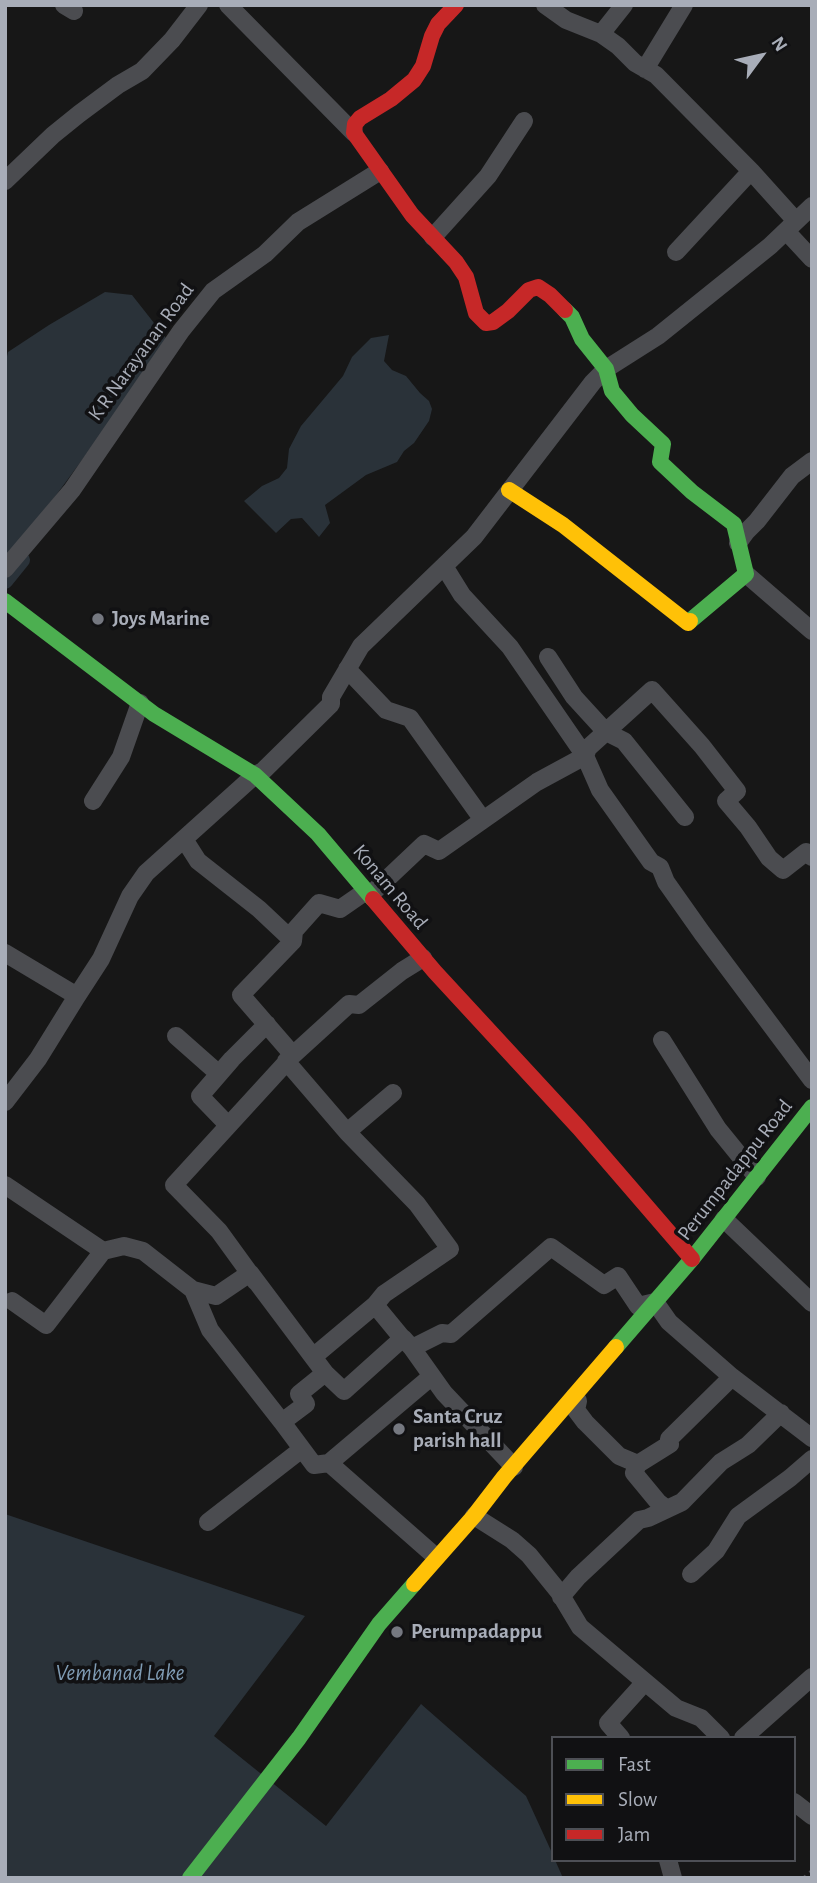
<!DOCTYPE html>
<style>
body{margin:0}
#map{position:relative;width:817px;height:1883px;overflow:hidden;background:#171717;font-family:"Alegreya Sans",sans-serif}
canvas{display:block}
.frame{position:absolute;inset:0;border:7px solid #a8adb8;pointer-events:none}
.legend{position:absolute;left:551px;top:1736px;width:245px;height:126px;box-sizing:border-box;background:#111113;border:2px solid #4d4f55;margin:0;padding:9px 12px;list-style:none;font-size:21px;color:#a8adb8}
.legend li{display:flex;align-items:center;gap:14px;height:35px}
.legend b{width:35px;border:2px solid #4d4f55}
.north{position:absolute;left:726px;top:21px;width:70px;height:70px;-webkit-text-stroke:5px #111113;paint-order:stroke;rotate:57deg;font-size:19px;font-weight:700;line-height:28px;text-align:center;color:#a8adb8}
.north::after{content:'';display:block;margin:auto;width:24px;height:32px;background:#a8adb8;clip-path:polygon(50% 0,100% 100%,50% 72%,0 100%)}
</style>
<div id="map">
<canvas width="817" height="1883"></canvas>
<div class="frame"></div>
<ul class="legend">
<li><b style="height:9px;background:#4caf50"></b>Fast</li>
<li><b style="height:9px;background:#ffc107"></b>Slow</li>
<li><b style="height:9px;background:#c62828"></b>Jam</li>
</ul>
<div class="north">N</div>
</div>
<script>
const ctx = document.querySelector('canvas').getContext('2d');
ctx.lineJoin = 'round';
function fill(path, color) {
  ctx.fillStyle = color;
  ctx.fill(path, 'evenodd');
}
function toPath(rows) {
  const path = new Path2D();
  for (const r of rows) {
    path.moveTo(r[0], r[1]);
    for (let i = 2; i < r.length; i += 2) path.lineTo(r[i], r[i + 1]);
  }
  return path;
}
function stroke(path, color, width, dash) {
  ctx.strokeStyle = color;
  ctx.lineWidth = width;
  ctx.lineCap = dash ? 'butt' : 'round';
  ctx.setLineDash(dash || []);
  ctx.stroke(path);
}
function label(font, color, halo, rows, align = 'center') {
  ctx.font = font + ' "Alegreya Sans",sans-serif';
  ctx.lineWidth = 7;
  ctx.setLineDash([]);
  ctx.textBaseline = 'middle';
  ctx.strokeStyle = halo;
  ctx.fillStyle = color;
  for (const [text, x, y, turn = 0] of rows) {
    ctx.save();
    ctx.translate(x, y);
    ctx.rotate((+turn || 0) * Math.PI / 180);
    ctx.textAlign = isNaN(turn) ? turn : align;
    if (halo) ctx.strokeText(text, 0, 0);
    ctx.fillText(text, 0, 0);
    ctx.restore();
  }
}
const water = toPath([
 [105,292,132,295,169,342,54,498,5,558,5,365,8,352,49,325],
 [389,335,384,361,392,370,406,376,420,393,429,401,432,409,429,421,414,443,404,451,397,462,366,475,325,505,330,523,319,537,302,518,291,519,276,533,244,501,262,486,279,478,287,468,289,449,301,426,343,376,352,357,371,338],
 [5,1514,305,1616,214,1736,326,1826,421,1704,526,1796,553,1855,553,1860,555,1860,563,1878,5,1878]
]);
const canal = toPath([
 [5,581,22,560]
]);
const path = toPath([
 [803,1878,812,1870]
]);
const street = toPath([
 [64,5,74,11],
 [228,5,354,133],
 [545,5,566,20,601,34,624,5],
 [601,34,618,46,635,63,656,75,751,171,676,252],
 [645,69,684,5],
 [751,171,796,221],
 [5,181,53,135,79,114,118,85,142,71,172,40,199,5],
 [786,231,812,259],
 [433,237,488,176,524,121],
 [738,543,746,532,757,521,792,476,812,461],
 [444,566,462,595,510,647,585,756,600,790,651,862,660,867,666,882,702,933,812,1080],
 [5,569,72,490,181,331,213,291,265,254,298,222,380,171],
 [746,574,812,631],
 [548,657,574,697,606,732,624,741,685,817],
 [347,669,386,710,410,718,483,820],
 [93,801,121,757,140,703],
 [184,839,198,861,259,909,293,941,294,931,319,903,340,909,366,891],
 [370,895,424,844,439,851,537,782,585,756,588,748,652,690,702,746,737,791,726,801,748,827,769,858,783,870,806,852,812,857],
 [293,941,241,995,293,1055],
 [5,953,77,996,38,1059,5,1102],
 [77,996,101,959,130,896,146,873,255,775,263,771,331,704,331,697,361,646,474,537,593,382,606,369,658,336,770,246,812,206],
 [176,1036,219,1074],
 [662,1040,718,1129,757,1177],
 [286,1061,347,1132,417,1204,450,1249,384,1294,375,1305,403,1339],
 [228,1125,200,1096,232,1059,267,1024],
 [347,1132,393,1093],
 [5,1185,103,1251,124,1246,143,1251,193,1290,216,1296,250,1273,325,1373,299,1394,306,1404,282,1422,314,1465,329,1463,436,1557],
 [724,1219,812,1303],
 [256,1282,219,1231,174,1185,293,1055,349,1004,359,1005,402,971,423,958],
 [193,1290,210,1330,282,1422],
 [12,1301,46,1325,103,1251],
 [412,1348,442,1333,451,1334,551,1247,604,1285,618,1276,638,1306,655,1302,669,1322,732,1377,812,1438],
 [313,1357,375,1305],
 [325,1373,344,1391,403,1338,412,1348,444,1393,514,1467],
 [575,1396,578,1401,576,1410,585,1422,619,1456,638,1464,670,1444,669,1439,732,1377],
 [329,1463,432,1376],
 [638,1464,634,1473,658,1502,667,1509],
 [474,1516,512,1540,529,1555,559,1592,580,1627,676,1708,701,1718,721,1738],
 [208,1522,302,1449],
 [691,1574,716,1551,738,1516,790,1478,812,1459],
 [561,1597,578,1577,639,1520,648,1518,682,1502,721,1462,748,1445,781,1413],
 [621,1738,608,1723,645,1682],
 [743,1738,812,1677],
 [794,1802,812,1816],
 [668,1860,673,1878]
]);
const fast = toPath([
 [565,310,572,317,582,339,606,369,612,391,632,415,663,444,660,462,692,492,734,524,746,574,690,621],
 [5,601,154,714,255,775,318,834,373,899],
 [616,1347,692,1259,812,1107],
 [190,1878,299,1738,379,1624,414,1584]
]);
const slow = toPath([
 [509,490,563,525,688,623,690,621],
 [414,1584,474,1516,504,1477,616,1347]
]);
const jam = toPath([
 [456,5,438,24,432,36,423,66,414,80,391,99,360,118,355,124,354,133,412,215,456,262,466,277,476,313,486,323,493,322,508,311,529,290,538,287,550,295,565,310],
 [373,899,435,972,579,1128,692,1259]
]);
const markers = [
 [98,619,7,"#757880"],
 [399,1429,7,"#757880"],
 [397,1632,7,"#757880"]
];
const streetNames = [
 ["K R Narayanan Road",141,352,-54],
 ["Konam Road",390,887,50],
 ["Perumpadappu Road",735,1170,-52]
];
const poiNames = [
 ["Joys Marine",112,619],
 ["Santa Cruz",413,1417],
 ["parish hall",413,1441],
 ["Perumpadappu",411,1632]
];
const waterNames = [
 ["Vembanad Lake",120,1673]
];
fill(water, '#2a3239');
stroke(canal, '#2a3239', 16);
stroke(path, '#4d4e52', 2.5, [3.5, 5]);
stroke(street, '#4b4c50', 18);
stroke(fast, '#4caf50', 16);
stroke(slow, '#ffc107', 16);
stroke(jam, '#c62828', 16);
for (const [x, y, r, color] of markers) {
  const dot = new Path2D();
  dot.arc(x, y, r, 0, 2 * Math.PI);
  ctx.fillStyle = color;
  ctx.fill(dot);
  stroke(dot, '#111113', 2.5);
}
label('21px', '#a8adb8', '#111113', streetNames);
label('bold 21px', '#a8adb8', '#111113', poiNames, 'left');
label('italic 23px', '#7f9bb3', '#111113', waterNames);
</script>
